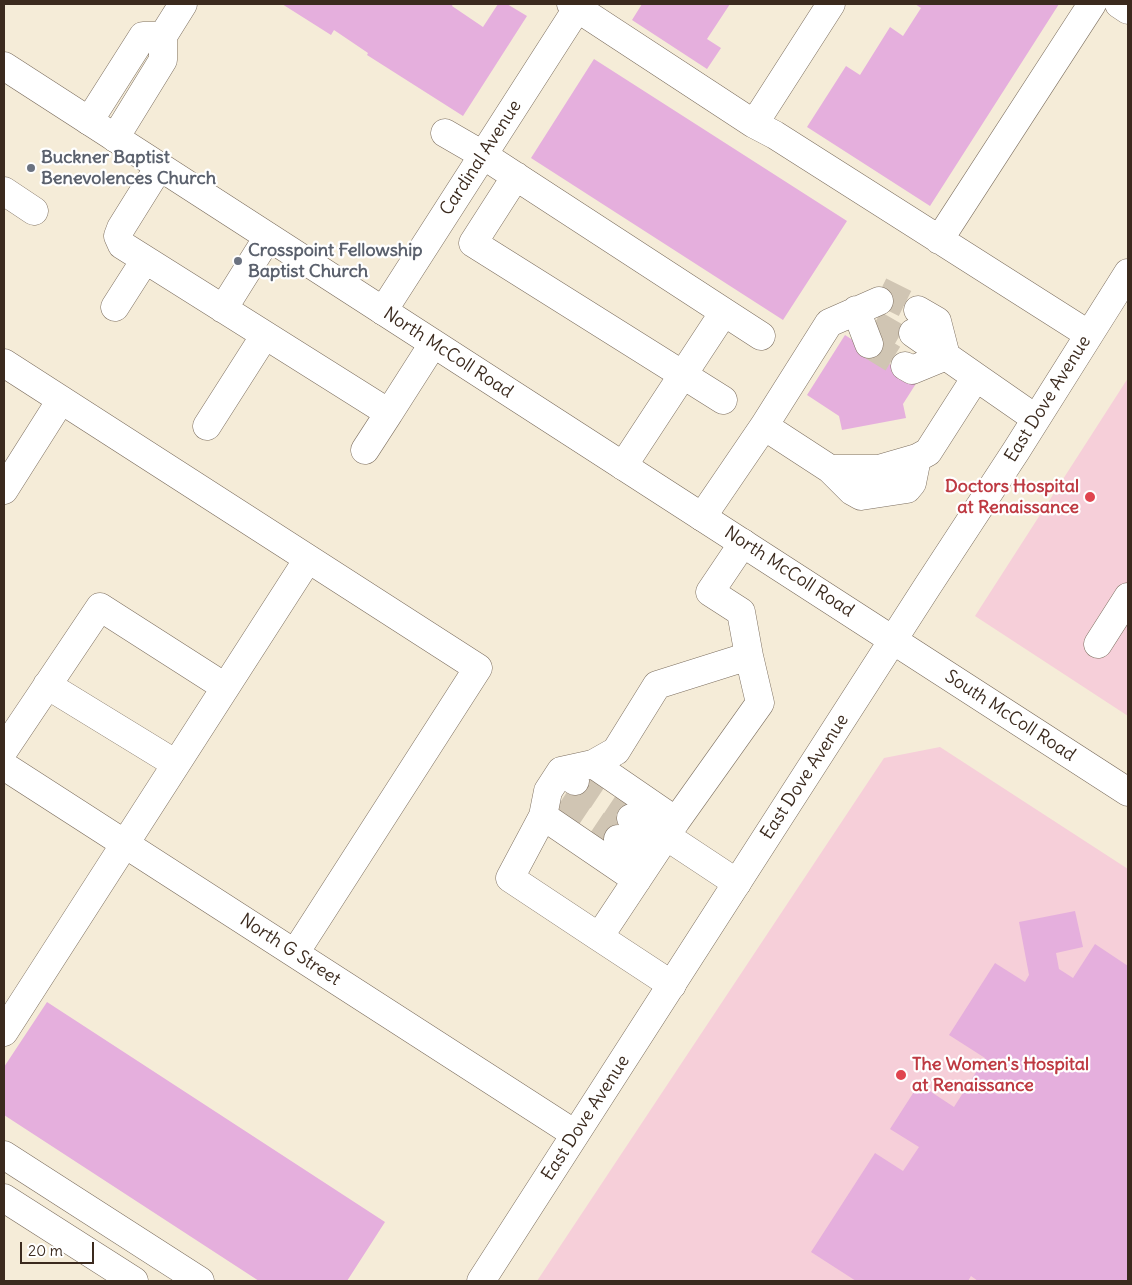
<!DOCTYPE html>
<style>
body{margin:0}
#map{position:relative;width:1132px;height:1285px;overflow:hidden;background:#f5ecd8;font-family:Delius,sans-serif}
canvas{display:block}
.frame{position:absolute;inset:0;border:5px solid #3b2a1e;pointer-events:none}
.scale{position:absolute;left:20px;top:1242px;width:74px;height:22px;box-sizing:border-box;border:2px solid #3b2a1e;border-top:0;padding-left:6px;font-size:15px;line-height:18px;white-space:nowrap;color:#3b2a1e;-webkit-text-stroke:4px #fff;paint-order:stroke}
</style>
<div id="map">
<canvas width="1132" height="1285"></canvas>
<div class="frame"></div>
<div class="scale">20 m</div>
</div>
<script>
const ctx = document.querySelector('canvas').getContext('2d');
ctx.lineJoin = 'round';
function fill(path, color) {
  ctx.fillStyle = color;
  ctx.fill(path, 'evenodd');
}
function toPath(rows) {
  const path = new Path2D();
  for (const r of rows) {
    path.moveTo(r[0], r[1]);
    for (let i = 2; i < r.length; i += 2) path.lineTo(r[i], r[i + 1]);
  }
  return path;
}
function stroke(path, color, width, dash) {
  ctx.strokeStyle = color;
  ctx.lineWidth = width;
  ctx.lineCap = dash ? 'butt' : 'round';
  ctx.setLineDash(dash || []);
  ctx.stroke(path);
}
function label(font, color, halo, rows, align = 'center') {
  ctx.font = font + ' Delius,sans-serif';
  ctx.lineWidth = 4.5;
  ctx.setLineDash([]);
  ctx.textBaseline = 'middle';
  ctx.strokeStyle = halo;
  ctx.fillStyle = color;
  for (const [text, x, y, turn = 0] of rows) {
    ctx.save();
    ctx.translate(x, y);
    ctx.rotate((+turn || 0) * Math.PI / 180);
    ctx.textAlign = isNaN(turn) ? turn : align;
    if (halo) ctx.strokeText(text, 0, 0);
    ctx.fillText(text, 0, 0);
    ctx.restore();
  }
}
const built = toPath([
 [1128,378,1128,716,975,616],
 [940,747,1128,869,1128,1281,537,1281,884,758]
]);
const building = toPath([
 [282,4,453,4,452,6,483,27,498,4,507,4,527,16,463,116,367,55,368,53,334,30,331,35],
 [642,4,730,4,707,39,721,48,707,69,632,20],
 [915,4,1059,4,930,206,807,127,846,66,860,75,890,27,903,36,921,8],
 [594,59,847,221,783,320,531,158],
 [845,335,917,382,903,404,906,418,842,430,839,416,807,395],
 [1075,911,1083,947,1056,953,1059,969,1073,978,1095,944,1128,966,1128,1281,978,1281,971,1276,968,1281,856,1281,811,1252,875,1153,903,1171,919,1147,890,1129,919,1084,954,1107,985,1058,949,1035,995,963,1025,982,1029,975,1019,922],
 [47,1002,385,1222,347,1281,259,1281,4,1115,4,1067]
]);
const minorTunnel = toPath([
 [880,291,918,310],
 [874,324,910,345],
 [869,344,905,366],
 [575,781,631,818],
 [561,801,618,839]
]);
const minor = toPath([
 [571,4,754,124,775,135,1088,334],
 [1119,4,1128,10],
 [89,121,143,36,163,36],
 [754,124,831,4],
 [445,133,483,155,724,312,623,466],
 [115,138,163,60,163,36,183,4],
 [159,167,121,228,118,236,122,245,389,413,433,344],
 [516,176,473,243,723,400],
 [4,191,34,211],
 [939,240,1092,4],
 [115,307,145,260],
 [223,309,268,237],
 [856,310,869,344],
 [918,310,937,321,946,356],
 [383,311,580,4],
 [724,312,761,336],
 [913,333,976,377],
 [4,363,478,668,295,953],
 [905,366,912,370,946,356],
 [207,426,265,335],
 [764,426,829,323,879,301],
 [365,450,389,413],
 [830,469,852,491,861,496,907,489,912,483,917,458],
 [4,490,61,400],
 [702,517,764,426,830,469,879,469,917,458,928,452,976,377,1035,418],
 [1098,644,1128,597],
 [47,685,176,764],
 [4,750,100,607,225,687],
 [593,764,676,821],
 [4,766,575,1134],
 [561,771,593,764,616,751,657,685,749,656],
 [575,781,561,771,548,791,543,816,510,878,599,937],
 [543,816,637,880],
 [631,818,663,841],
 [666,836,737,883],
 [618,839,649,860],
 [672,985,599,937,676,821,760,703,749,656,741,612,710,592,743,543],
 [4,1032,308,559],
 [4,1155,200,1281],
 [4,1198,134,1281]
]);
const major = toPath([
 [4,66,1128,792],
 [481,1281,927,587,1016,451,1128,273]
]);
const markers = [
 [31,168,5,"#6b7280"],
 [238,261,5,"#6b7280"],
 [1090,497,6,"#e0444e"],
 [901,1075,6,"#e0444e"]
];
const worshipNames = [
 ["Buckner Baptist",41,158],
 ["Benevolences Church",41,179],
 ["Crosspoint Fellowship",248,251],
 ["Baptist Church",248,272]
];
const streetNames = [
 ["Cardinal Avenue",481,158,-57],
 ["North McColl Road",448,353,33],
 ["East Dove Avenue",1048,399,-58],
 ["North McColl Road",789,572,33],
 ["South McColl Road",1010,716,33],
 ["East Dove Avenue",805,777,-57],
 ["North G Street",290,950,33],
 ["East Dove Avenue",586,1118,-57]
];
const healthNames = [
 ["Doctors Hospital",1079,487],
 ["at Renaissance",1079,508],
 ["The Women's Hospital",912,1065,"left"],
 ["at Renaissance",912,1086,"left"]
];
fill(built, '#f6cfd9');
fill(building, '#e5afdd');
stroke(minorTunnel, '#d0c5b3', 28, [28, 14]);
stroke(minor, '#7c6e5f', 29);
stroke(major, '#7c6e5f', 29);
stroke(minor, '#fff', 28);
stroke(major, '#fff', 28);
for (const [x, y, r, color] of markers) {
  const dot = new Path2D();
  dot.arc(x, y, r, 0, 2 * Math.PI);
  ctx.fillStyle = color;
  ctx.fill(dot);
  stroke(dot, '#fff', 2);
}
label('bold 18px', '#5b616d', '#fff', worshipNames, 'left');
label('18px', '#3b2a1e', '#fff', streetNames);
label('bold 18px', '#be3a42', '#fff', healthNames, 'right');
</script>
